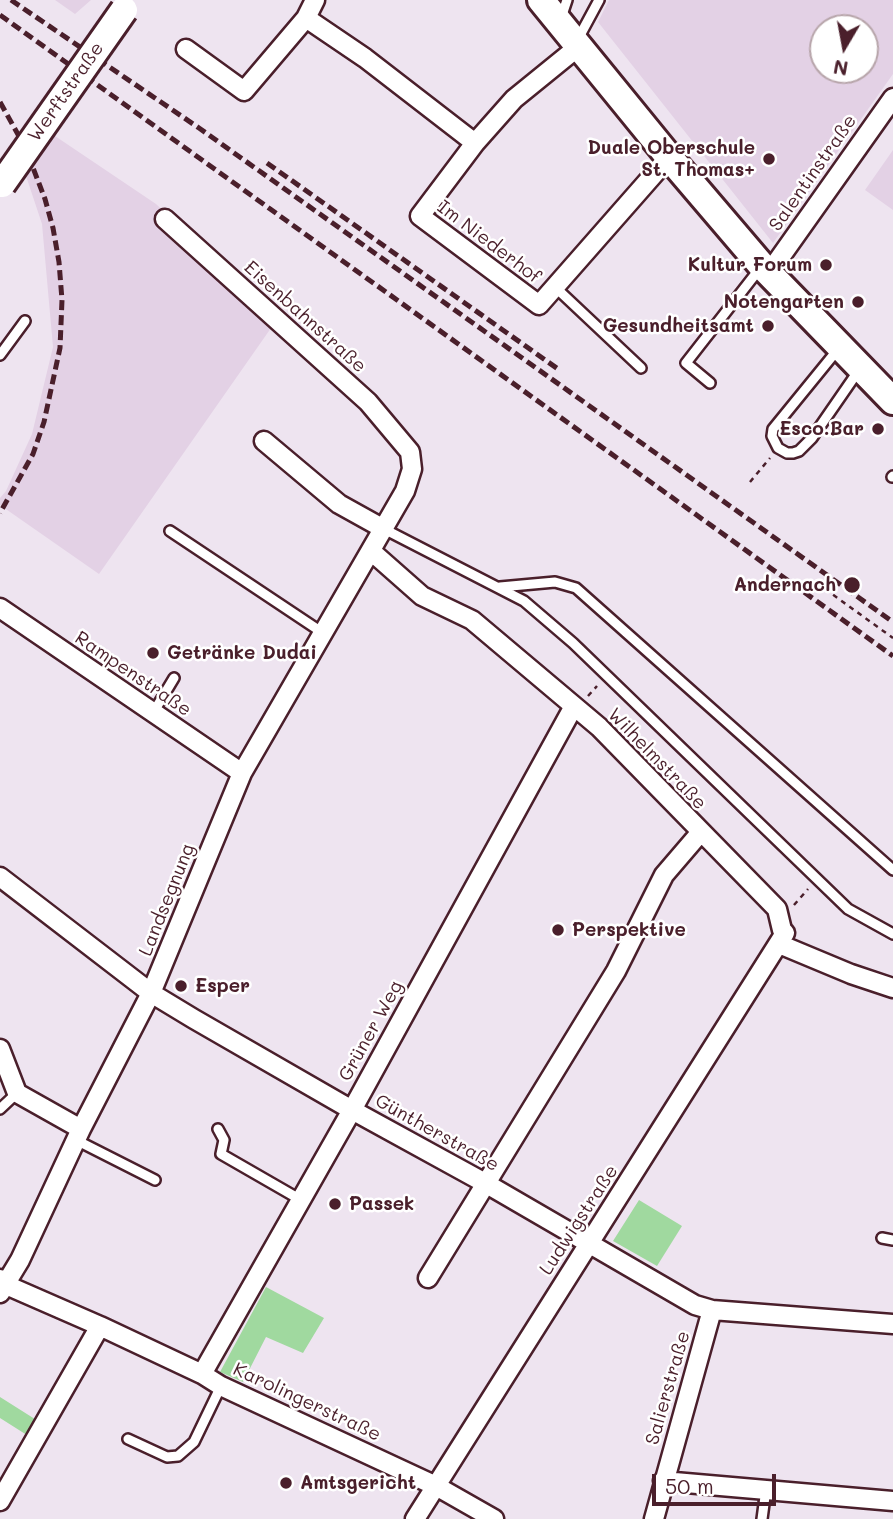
<!DOCTYPE html>
<meta charset="utf-8">
<style>
body{margin:0}
#map{position:relative;width:893px;height:1519px;overflow:hidden;background:#eee4f0;font-family:Mali,sans-serif}
canvas{display:block}
.north{position:absolute;left:809px;top:14px;width:70px;height:70px;box-sizing:border-box;background:#fff;border:2px solid #b7a5aa;border-radius:50%;rotate:190deg;font-size:19px;font-weight:700;line-height:28px;text-align:center;color:#4a1f2b}
.north::after{content:'';display:block;margin:auto;width:24px;height:32px;background:#4a1f2b;clip-path:polygon(50% 0,100% 100%,50% 72%,0 100%)}
.scale{position:absolute;left:652px;top:1474px;width:124px;height:32px;box-sizing:border-box;border:4px solid #4a1f2b;border-top:0;padding-left:9px;font-size:21px;line-height:24px;white-space:nowrap;color:#4a1f2b;-webkit-text-stroke:5px #fff;paint-order:stroke}
</style>
<div id="map">
<canvas width="893" height="1519"></canvas>
<div class="north">N</div>
<div class="scale">50 m</div>
</div>
<script>
const ctx = document.querySelector('canvas').getContext('2d');
ctx.lineJoin = 'round';
function fill(path, color) {
  ctx.fillStyle = color;
  ctx.fill(path, 'evenodd');
}
function toPath(rows) {
  const path = new Path2D();
  for (const r of rows) {
    path.moveTo(r[0], r[1]);
    for (let i = 2; i < r.length; i += 2) path.lineTo(r[i], r[i + 1]);
  }
  return path;
}
function stroke(path, color, width, dash) {
  ctx.strokeStyle = color;
  ctx.lineWidth = width;
  ctx.lineCap = dash ? 'butt' : 'round';
  ctx.setLineDash(dash || []);
  ctx.stroke(path);
}
function label(font, color, halo, rows, align = 'center') {
  ctx.font = font + ' Mali,sans-serif';
  ctx.lineWidth = 5;
  ctx.setLineDash([]);
  ctx.textBaseline = 'middle';
  ctx.strokeStyle = halo;
  ctx.fillStyle = color;
  for (const [text, x, y, turn = 0] of rows) {
    ctx.save();
    ctx.translate(x, y);
    ctx.rotate((+turn || 0) * Math.PI / 180);
    ctx.textAlign = isNaN(turn) ? turn : align;
    if (halo) ctx.strokeText(text, 0, 0);
    ctx.fillText(text, 0, 0);
    ctx.restore();
  }
}
const built = toPath([
 [55,0,91,0,75,14],
 [609,0,893,0,893,74,773,243,598,22],
 [823,28,865,28,865,70,823,70],
 [55,136,156,204,278,318,99,574,0,505,0,498,6,491,32,434,53,347,42,224,25,173],
 [893,150,893,210,865,190]
]);
const green = toPath([
 [639,1200,682,1226,657,1266,613,1241],
 [266,1287,324,1318,303,1353,266,1337,243,1382,220,1372],
 [0,1397,38,1421,30,1437,0,1418]
]);
const path = toPath([
 [750,482,770,458],
 [825,589,893,638],
 [588,696,597,686],
 [794,905,808,889]
]);
const lane = toPath([
 [561,18,567,0],
 [578,39,599,0],
 [555,287,641,368],
 [839,348,773,429,772,436,778,448,787,453,793,453,799,451,812,438,859,370],
 [0,355,25,321],
 [710,383,686,363,761,267],
 [892,477,893,476],
 [384,529,524,601,573,643,848,909,893,934],
 [170,531,323,633],
 [500,587,555,582,576,588,893,870],
 [153,713,174,678],
 [0,1109,17,1093],
 [218,1129,224,1140,221,1154,301,1200],
 [76,1140,155,1180],
 [882,1238,893,1240],
 [128,1439,167,1457,178,1456,194,1442,221,1386],
 [762,1519,766,1489]
]);
const street = toPath([
 [306,18,365,58,475,143],
 [578,47,514,99,475,143,420,216,539,305,669,157],
 [186,49,244,91,306,18,315,0],
 [769,273,893,98],
 [264,441,339,504,384,529],
 [371,551,422,596,472,620,599,727,777,909,782,930,785,933,415,1519],
 [0,608,242,773],
 [0,877,151,993,194,1019,352,1110,485,1183,695,1305,712,1310,893,1324],
 [779,944,851,974,893,988],
 [0,1049,17,1093,81,1129],
 [428,1278,616,971,664,875,700,833],
 [0,1279,13,1288,100,1326,202,1374,221,1386,436,1486,494,1519],
 [0,1293,20,1260,81,1129,151,993,242,773,405,491,412,469,410,452,368,402,165,219],
 [202,1374,352,1110,574,706],
 [663,1481,893,1501],
 [0,1501,100,1326],
 [654,1519,712,1310]
]);
const secondary = toPath([
 [541,0,669,157,762,266,893,401]
]);
const rail = toPath([
 [11,0,199,128,893,622],
 [0,15,893,656],
 [0,102,25,147,45,199,53,228,59,262,62,300,60,348,44,422,33,454,0,513],
 [267,163,558,369]
]);
const secondaryBridge = toPath([
 [2,184,124,10]
]);
const markers = [
 [769,159,7,"#4a1f2b"],
 [826,265,7,"#4a1f2b"],
 [858,302,7,"#4a1f2b"],
 [768,326,7,"#4a1f2b"],
 [878,429,7,"#4a1f2b"],
 [852,585,9,"#4a1f2b"],
 [153,653,7,"#4a1f2b"],
 [558,930,7,"#4a1f2b"],
 [181,986,7,"#4a1f2b"],
 [335,1204,7,"#4a1f2b"],
 [286,1483,7,"#4a1f2b"]
];
const streetNames = [
 ["Werftstraße",66,92,-55],
 ["Salentinstraße",813,173,-55],
 ["Im Niederhof",489,242,37],
 ["Eisenbahnstraße",305,317,42],
 ["Rampenstraße",133,674,34],
 ["Wilhelmstraße",657,759,46],
 ["Landsegnung",167,900,-68],
 ["Grüner Weg",371,1031,-61],
 ["Güntherstraße",437,1133,29],
 ["Ludwigstraße",579,1220,-57],
 ["Salierstraße",668,1388,-74],
 ["Karolingerstraße",307,1402,25]
];
const poiNames = [
 ["Duale Oberschule",755,148],
 ["St. Thomas+",755,170],
 ["Kultur Forum",812,265],
 ["Notengarten",844,302],
 ["Gesundheitsamt",754,326],
 ["Esco.Bar",864,429],
 ["Andernach",836,585],
 ["Getränke Dudai",167,653,"left"],
 ["Perspektive",572,930,"left"],
 ["Esper",195,986,"left"],
 ["Passek",349,1204,"left"],
 ["Amtsgericht",300,1483,"left"]
];
fill(built, '#e3d1e5');
fill(green, '#a0d99f');
stroke(lane, '#4a1f2b', 14);
stroke(street, '#4a1f2b', 23);
stroke(secondary, '#4a1f2b', 32);
stroke(path, '#4a1f2b', 2.5, [5, 5]);
stroke(lane, '#fff', 9);
stroke(street, '#fff', 18);
stroke(secondary, '#fff', 26);
stroke(rail, '#4a1f2b', 5, [10, 5]);
stroke(secondaryBridge, '#4a1f2b', 32, []);
stroke(secondaryBridge, '#fff', 26);
for (const [x, y, r, color] of markers) {
  const dot = new Path2D();
  dot.arc(x, y, r, 0, 2 * Math.PI);
  ctx.fillStyle = color;
  ctx.fill(dot);
  stroke(dot, '#fff', 2.5);
}
label('19px', '#4a1f2b', '#fff', streetNames);
label('bold 19px', '#4a1f2b', '#fff', poiNames, 'right');
</script>
